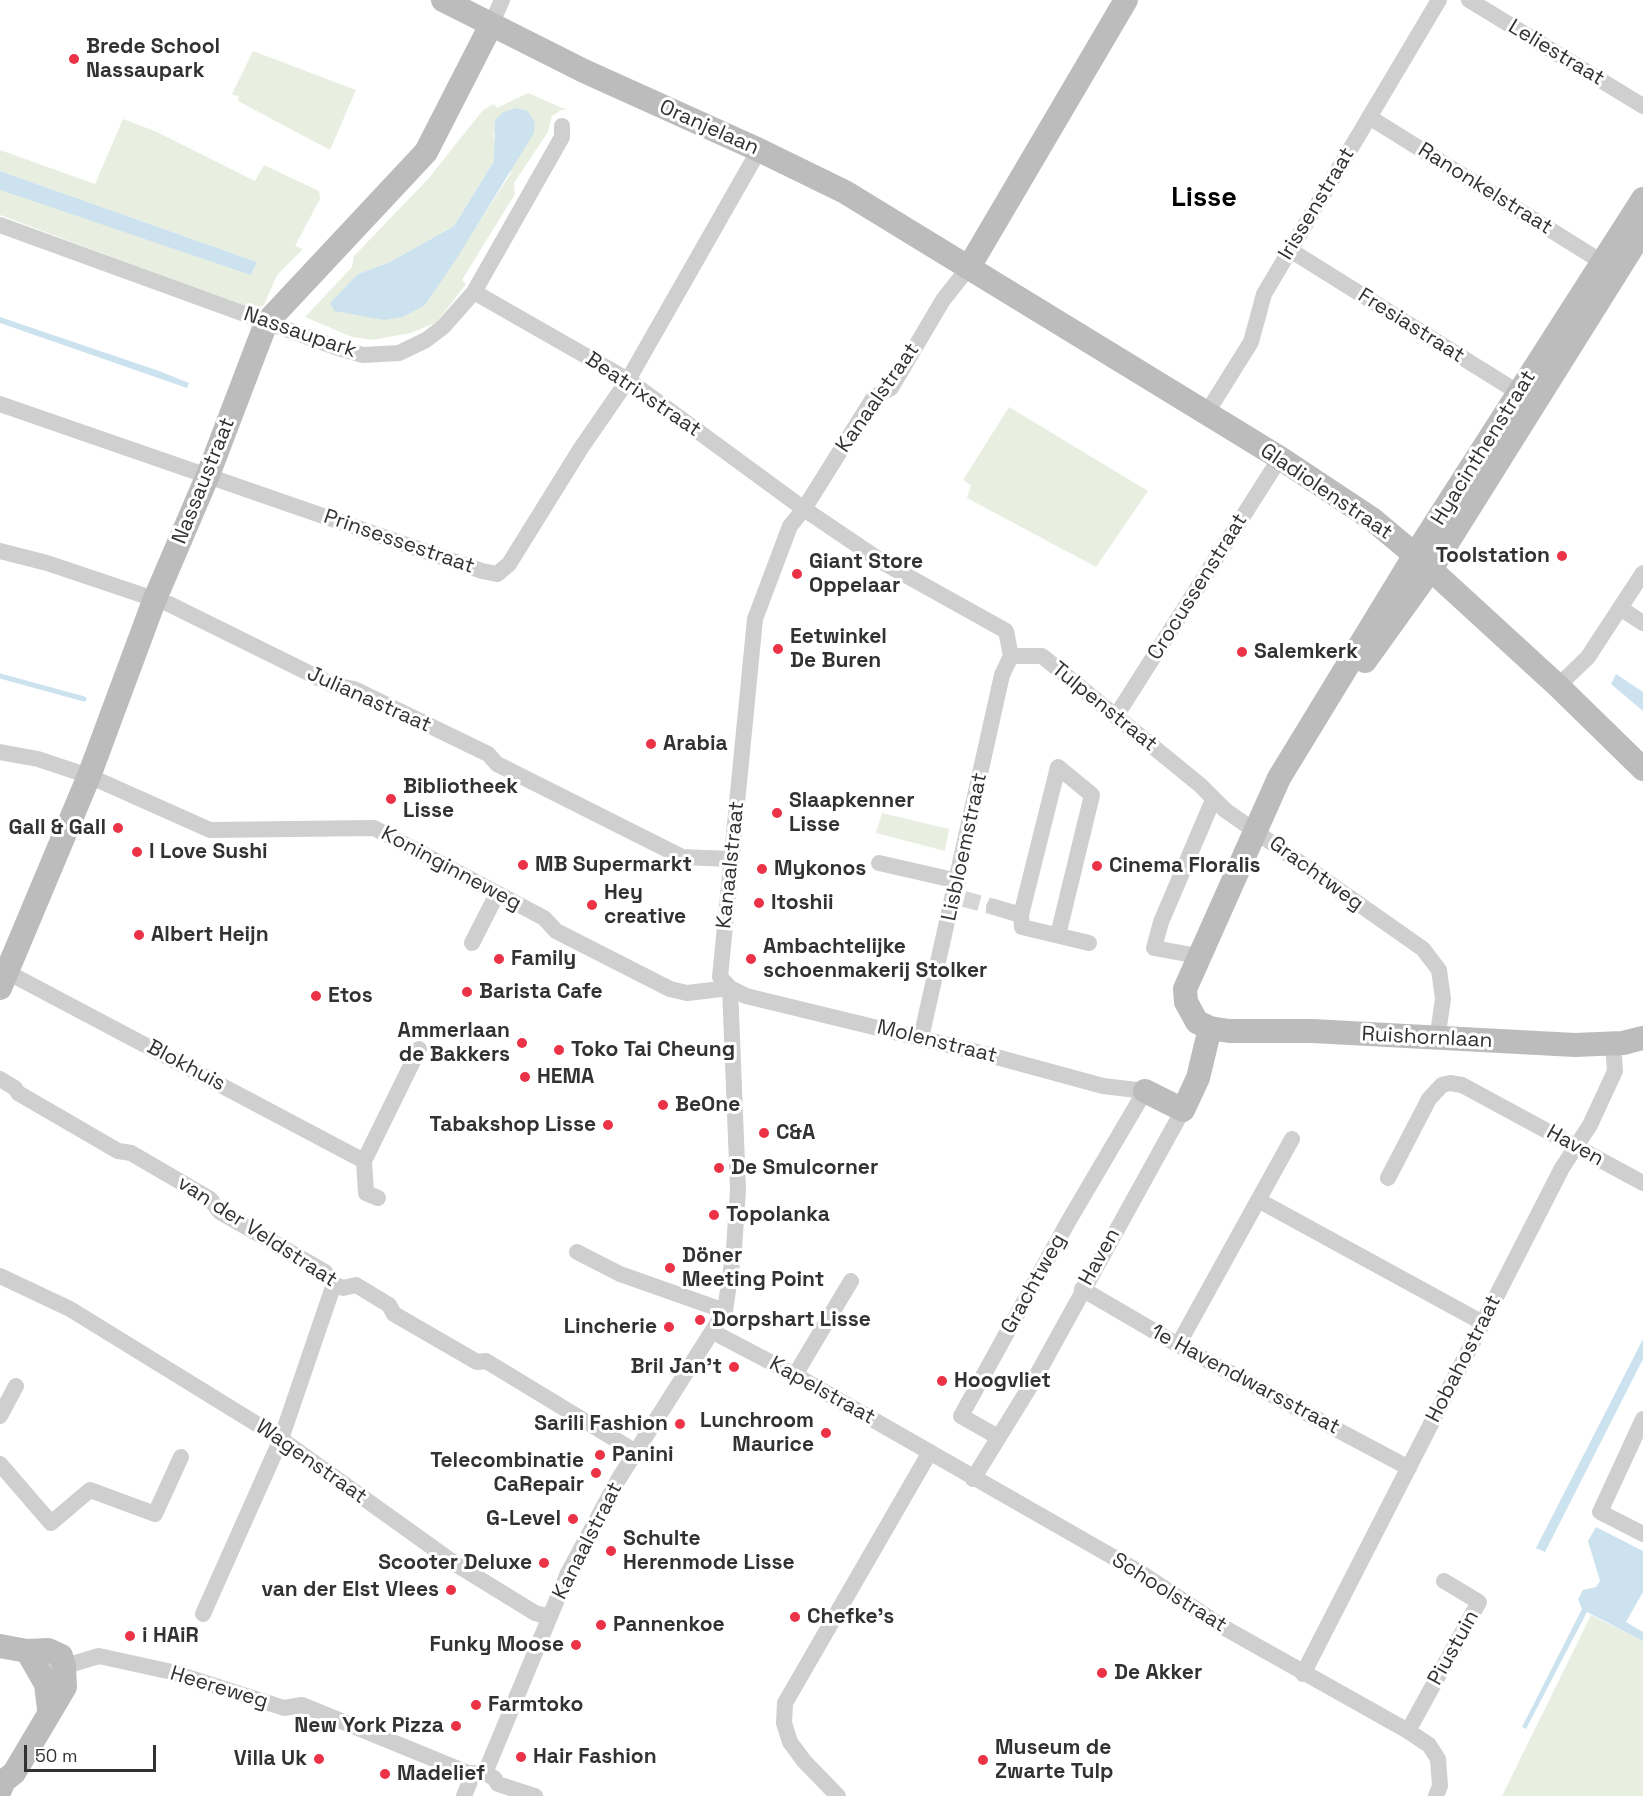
<!DOCTYPE html>
<meta charset="utf-8">
<style>
body{margin:0}
#map{position:relative;width:1643px;height:1796px;overflow:hidden;background:#fff;font-family:"Space Grotesk",sans-serif}
canvas{display:block}
.scale{position:absolute;left:24px;top:1745px;width:132px;height:27px;box-sizing:border-box;border:3px solid #323232;border-top:0;padding-left:8px;font-size:18px;line-height:21px;white-space:nowrap;color:#323232;-webkit-text-stroke:4px #fff;paint-order:stroke}
</style>
<div id="map">
<canvas width="1643" height="1796"></canvas>
<div class="scale">50 m</div>
</div>
<script>
const ctx = document.querySelector('canvas').getContext('2d');
ctx.lineJoin = 'round';
function fill(path, color) {
  ctx.fillStyle = color;
  ctx.fill(path, 'evenodd');
}
function toPath(rows) {
  const path = new Path2D();
  for (const r of rows) {
    path.moveTo(r[0], r[1]);
    for (let i = 2; i < r.length; i += 2) path.lineTo(r[i], r[i + 1]);
  }
  return path;
}
function stroke(path, color, width, dash) {
  ctx.strokeStyle = color;
  ctx.lineWidth = width;
  ctx.lineCap = dash ? 'butt' : 'round';
  ctx.setLineDash(dash || []);
  ctx.stroke(path);
}
function label(font, color, halo, rows, align = 'center') {
  ctx.font = font + ' "Space Grotesk",sans-serif';
  ctx.lineWidth = 6;
  ctx.setLineDash([]);
  ctx.textBaseline = 'middle';
  ctx.strokeStyle = halo;
  ctx.fillStyle = color;
  for (const [text, x, y, turn = 0] of rows) {
    ctx.save();
    ctx.translate(x, y);
    ctx.rotate((+turn || 0) * Math.PI / 180);
    ctx.textAlign = isNaN(turn) ? turn : align;
    if (halo) ctx.strokeText(text, 0, 0);
    ctx.fillText(text, 0, 0);
    ctx.restore();
  }
}
const green = toPath([
 [253,51,356,90,330,150,238,101,239,97,232,94],
 [528,93,567,110,561,110,552,116,548,132,514,183,515,194,462,280,466,284,437,322,411,333,372,340,352,337,305,317,352,267,354,256,428,179,483,110,494,104,497,108],
 [493,130,511,173,425,305,358,274,390,262,454,226,494,161,495,147],
 [123,119,157,132,255,181,264,165,319,191,320,199,295,246,303,249,277,275,264,305,256,310,242,306,0,215,0,190,251,274,257,262,0,171,0,150,95,184],
 [1009,407,1148,491,1096,567,967,498,971,485,963,480],
 [882,813,949,829,945,851,876,833],
 [1591,1615,1643,1641,1643,1796,1502,1796]
]);
const water = toPath([
 [516,108,528,111,535,123,534,133,457,258,425,305,403,317,384,320,334,311,330,303,358,274,390,262,454,226,494,161,495,120,503,112],
 [0,171,257,262,251,275,0,190],
 [0,317,159,371,189,383,187,388,0,323],
 [1616,674,1643,692,1643,711,1611,684],
 [1643,1339,1643,1359,1545,1552,1536,1548],
 [1596,1527,1643,1551,1643,1592,1626,1622,1643,1632,1643,1641,1587,1612,1526,1729,1522,1727,1582,1609,1578,1599,1583,1590,1596,1587,1600,1581,1588,1541]
]);
const stream = toPath([
 [0,676,84,699]
]);
const streetTunnel = toPath([
 [964,899,994,907]
]);
const street = toPath([
 [1469,0,1643,106],
 [491,25,502,0],
 [1369,117,1602,262],
 [0,225,338,348,363,355,399,353,426,340,443,327,474,292,562,137,562,126],
 [1290,250,1527,398],
 [474,292,628,380,804,509,884,563,1006,631,1011,656],
 [0,404,482,571,497,574,509,564,581,448,628,380,759,150],
 [1206,414,1251,342,1264,294,1439,0],
 [0,551,47,563,169,604,333,685,354,689,488,754,497,764,682,857,730,859],
 [1620,608,1643,623],
 [1011,656,1042,656,1200,785,1225,810,1423,949,1439,970,1443,999,1437,1040],
 [1558,686,1588,657,1643,573],
 [1116,716,1280,458],
 [0,752,38,759,89,776,210,830,374,828,544,918,556,931,670,989,687,993,730,988,746,996,989,1055,1103,1086,1145,1091,1068,1222,961,1416,998,1437],
 [879,863,958,881],
 [994,907,1021,915],
 [1058,935,1092,795,1058,767,1021,915,1022,927,1089,943],
 [472,943,497,894],
 [1198,956,1154,948,1161,922,1213,800],
 [7,972,364,1161,419,1049],
 [921,1038,1002,675,1011,656],
 [0,1079,15,1088,18,1093,118,1151,131,1153,210,1199,220,1212,325,1272,334,1284,343,1288,356,1285,389,1305,394,1314,477,1362,486,1361,636,1452],
 [364,1161,366,1193,378,1198],
 [1388,1178,1429,1099,1442,1085,1450,1083,1462,1085,1643,1183],
 [1258,1200,1483,1323],
 [577,1252,620,1274,725,1311],
 [0,1276,70,1309,281,1439,457,1565,535,1613,550,1617],
 [1082,1289,1178,1345,1409,1468],
 [713,1332,795,1375,1141,1573,1223,1627,1408,1731,1429,1745,1438,1759,1440,1786,1436,1796],
 [1178,1345,1292,1139],
 [795,1375,851,1281],
 [0,1416,16,1386],
 [1643,1419,1600,1512,1643,1534],
 [0,1464,51,1523,90,1490,155,1514,181,1457],
 [973,1479,1034,1380,1183,1110],
 [203,1614,281,1439,334,1284],
 [55,1669,99,1656,172,1672,284,1708,302,1705,468,1773,485,1773,494,1778,498,1784,535,1796],
 [1303,1674,1562,1168,1590,1125,1615,1071,1613,1043],
 [1408,1731,1479,1602,1444,1581],
 [485,1773,568,1573,618,1480,725,1311,734,1249,738,1189,730,988,720,977,755,619,790,526,804,509,874,397,891,388,943,300,969,267],
 [464,1796,473,1774],
 [838,1796,804,1761,790,1742,784,1723,785,1703,930,1452]
]);
const secondary = toPath([
 [443,0,584,71,759,150,845,192,1280,458,1372,519,1415,555,1558,686,1643,769],
 [1643,199,1415,555,1279,778,1185,989,1186,1002,1197,1022,1210,1028,1229,1031,1312,1031,1575,1045,1623,1043,1643,1038],
 [969,267,1126,0],
 [1365,661,1431,569,1643,230],
 [0,988,89,776,154,601,208,475,266,323,426,152,491,25],
 [1145,1091,1183,1110,1198,1078,1210,1028],
 [0,1646,27,1651,48,1650,61,1656,64,1666,65,1687,14,1773,4,1781,0,1790],
 [27,1651,46,1684,49,1709]
]);
const markers = [
 [74,59,6,"#eb3246"],
 [1562,556,6,"#eb3246"],
 [797,574,6,"#eb3246"],
 [778,649,6,"#eb3246"],
 [1242,652,6,"#eb3246"],
 [651,744,6,"#eb3246"],
 [391,799,6,"#eb3246"],
 [777,813,6,"#eb3246"],
 [118,828,6,"#eb3246"],
 [137,852,6,"#eb3246"],
 [523,865,6,"#eb3246"],
 [1097,866,6,"#eb3246"],
 [762,869,6,"#eb3246"],
 [759,903,6,"#eb3246"],
 [592,905,6,"#eb3246"],
 [139,935,6,"#eb3246"],
 [499,959,6,"#eb3246"],
 [751,959,6,"#eb3246"],
 [467,992,6,"#eb3246"],
 [316,996,6,"#eb3246"],
 [522,1043,6,"#eb3246"],
 [559,1050,6,"#eb3246"],
 [525,1077,6,"#eb3246"],
 [663,1105,6,"#eb3246"],
 [608,1125,6,"#eb3246"],
 [764,1133,6,"#eb3246"],
 [719,1168,6,"#eb3246"],
 [714,1215,6,"#eb3246"],
 [670,1268,6,"#eb3246"],
 [700,1320,6,"#eb3246"],
 [669,1327,6,"#eb3246"],
 [734,1367,6,"#eb3246"],
 [942,1381,6,"#eb3246"],
 [680,1424,6,"#eb3246"],
 [826,1433,6,"#eb3246"],
 [600,1455,6,"#eb3246"],
 [596,1473,6,"#eb3246"],
 [573,1519,6,"#eb3246"],
 [611,1551,6,"#eb3246"],
 [544,1563,6,"#eb3246"],
 [451,1590,6,"#eb3246"],
 [795,1617,6,"#eb3246"],
 [601,1625,6,"#eb3246"],
 [130,1636,6,"#eb3246"],
 [576,1645,6,"#eb3246"],
 [1102,1673,6,"#eb3246"],
 [476,1705,6,"#eb3246"],
 [456,1726,6,"#eb3246"],
 [521,1757,6,"#eb3246"],
 [319,1759,6,"#eb3246"],
 [983,1760,6,"#eb3246"],
 [385,1774,6,"#eb3246"]
];
const poiNames = [
 ["Brede School",86,47],
 ["Nassaupark",86,71],
 ["Toolstation",1550,556,"right"],
 ["Giant Store",809,562],
 ["Oppelaar",809,586],
 ["Eetwinkel",790,637],
 ["De Buren",790,661],
 ["Salemkerk",1254,652],
 ["Arabia",663,744],
 ["Bibliotheek",403,787],
 ["Lisse",403,811],
 ["Slaapkenner",789,801],
 ["Lisse",789,825],
 ["Gall & Gall",106,828,"right"],
 ["I Love Sushi",149,852],
 ["MB Supermarkt",535,865],
 ["Cinema Floralis",1109,866],
 ["Mykonos",774,869],
 ["Hey",604,893],
 ["creative",604,917],
 ["Itoshii",771,903],
 ["Albert Heijn",151,935],
 ["Ambachtelijke",763,947],
 ["schoenmakerij Stolker",763,971],
 ["Family",511,959],
 ["Barista Cafe",479,992],
 ["Etos",328,996],
 ["Ammerlaan",510,1031,"right"],
 ["de Bakkers",510,1055,"right"],
 ["Toko Tai Cheung",571,1050],
 ["HEMA",537,1077],
 ["BeOne",675,1105],
 ["Tabakshop Lisse",596,1125,"right"],
 ["C&A",776,1133],
 ["De Smulcorner",731,1168],
 ["Topolanka",726,1215],
 ["Döner",682,1256],
 ["Meeting Point",682,1280],
 ["Dorpshart Lisse",712,1320],
 ["Lincherie",657,1327,"right"],
 ["Bril Jan't",722,1367,"right"],
 ["Hoogvliet",954,1381],
 ["Lunchroom",814,1421,"right"],
 ["Maurice",814,1445,"right"],
 ["Sarili Fashion",668,1424,"right"],
 ["Panini",612,1455],
 ["Telecombinatie",584,1461,"right"],
 ["CaRepair",584,1485,"right"],
 ["G-Level",561,1519,"right"],
 ["Schulte",623,1539],
 ["Herenmode Lisse",623,1563],
 ["Scooter Deluxe",532,1563,"right"],
 ["van der Elst Vlees",439,1590,"right"],
 ["Chefke's",807,1617],
 ["Pannenkoe",613,1625],
 ["i HAiR",142,1636],
 ["Funky Moose",564,1645,"right"],
 ["De Akker",1114,1673],
 ["Farmtoko",488,1705],
 ["New York Pizza",444,1726,"right"],
 ["Museum de",995,1748],
 ["Zwarte Tulp",995,1772],
 ["Hair Fashion",533,1757],
 ["Villa Uk",307,1759,"right"],
 ["Madelief",397,1774]
];
const streetNames = [
 ["Leliestraat",1556,53,31],
 ["Oranjelaan",709,128,24],
 ["Ranonkelstraat",1485,189,32],
 ["Irissenstraat",1317,204,-59],
 ["Fresiastraat",1411,326,32],
 ["Nassaupark",300,333,19],
 ["Beatrixstraat",643,395,34],
 ["Kanaalstraat",878,398,-55],
 ["Hyacinthenstraat",1484,448,-58],
 ["Nassaustraat",204,481,-68],
 ["Gladiolenstraat",1326,492,34],
 ["Prinsessestraat",399,542,19],
 ["Crocussenstraat",1198,587,-58],
 ["Julianastraat",369,700,24],
 ["Tulpenstraat",1104,707,39],
 ["Lisbloemstraat",965,847,-78],
 ["Kanaalstraat",731,865,-84],
 ["Koninginneweg",451,869,28],
 ["Grachtweg",1316,874,36],
 ["Ruishornlaan",1427,1038,3],
 ["Molenstraat",937,1042,14],
 ["Blokhuis",186,1066,28],
 ["Haven",1575,1146,29],
 ["van der Veldstraat",257,1232,33],
 ["Haven",1100,1257,-61],
 ["Grachtweg",1034,1284,-61],
 ["Hobahostraat",1464,1359,-63],
 ["1e Havendwarsstraat",1245,1380,28],
 ["Kapelstraat",822,1391,29],
 ["Wagenstraat",311,1462,35],
 ["Kanaalstraat",588,1541,-63],
 ["Schoolstraat",1169,1593,32],
 ["Piustuin",1454,1648,-61],
 ["Heereweg",219,1688,17]
];
const districtNames = [
 ["Lisse",1204,199]
];
fill(green, '#e9efe0');
fill(water, '#cce3ef');
stroke(stream, '#cce3ef', 5);
stroke(streetTunnel, '#d6d6d6', 16, [16, 8]);
stroke(street, '#cfcfcf', 16);
stroke(secondary, '#bcbcbc', 24);
for (const [x, y, r, color] of markers) {
  const dot = new Path2D();
  dot.arc(x, y, r, 0, 2 * Math.PI);
  ctx.fillStyle = color;
  ctx.fill(dot);
  stroke(dot, '#fff', 2);
}
label('bold 21px', '#323232', '#fff', poiNames, 'left');
label('21px', '#323232', '#fff', streetNames);
label('bold 27px', '#000', '#fff', districtNames);
</script>
